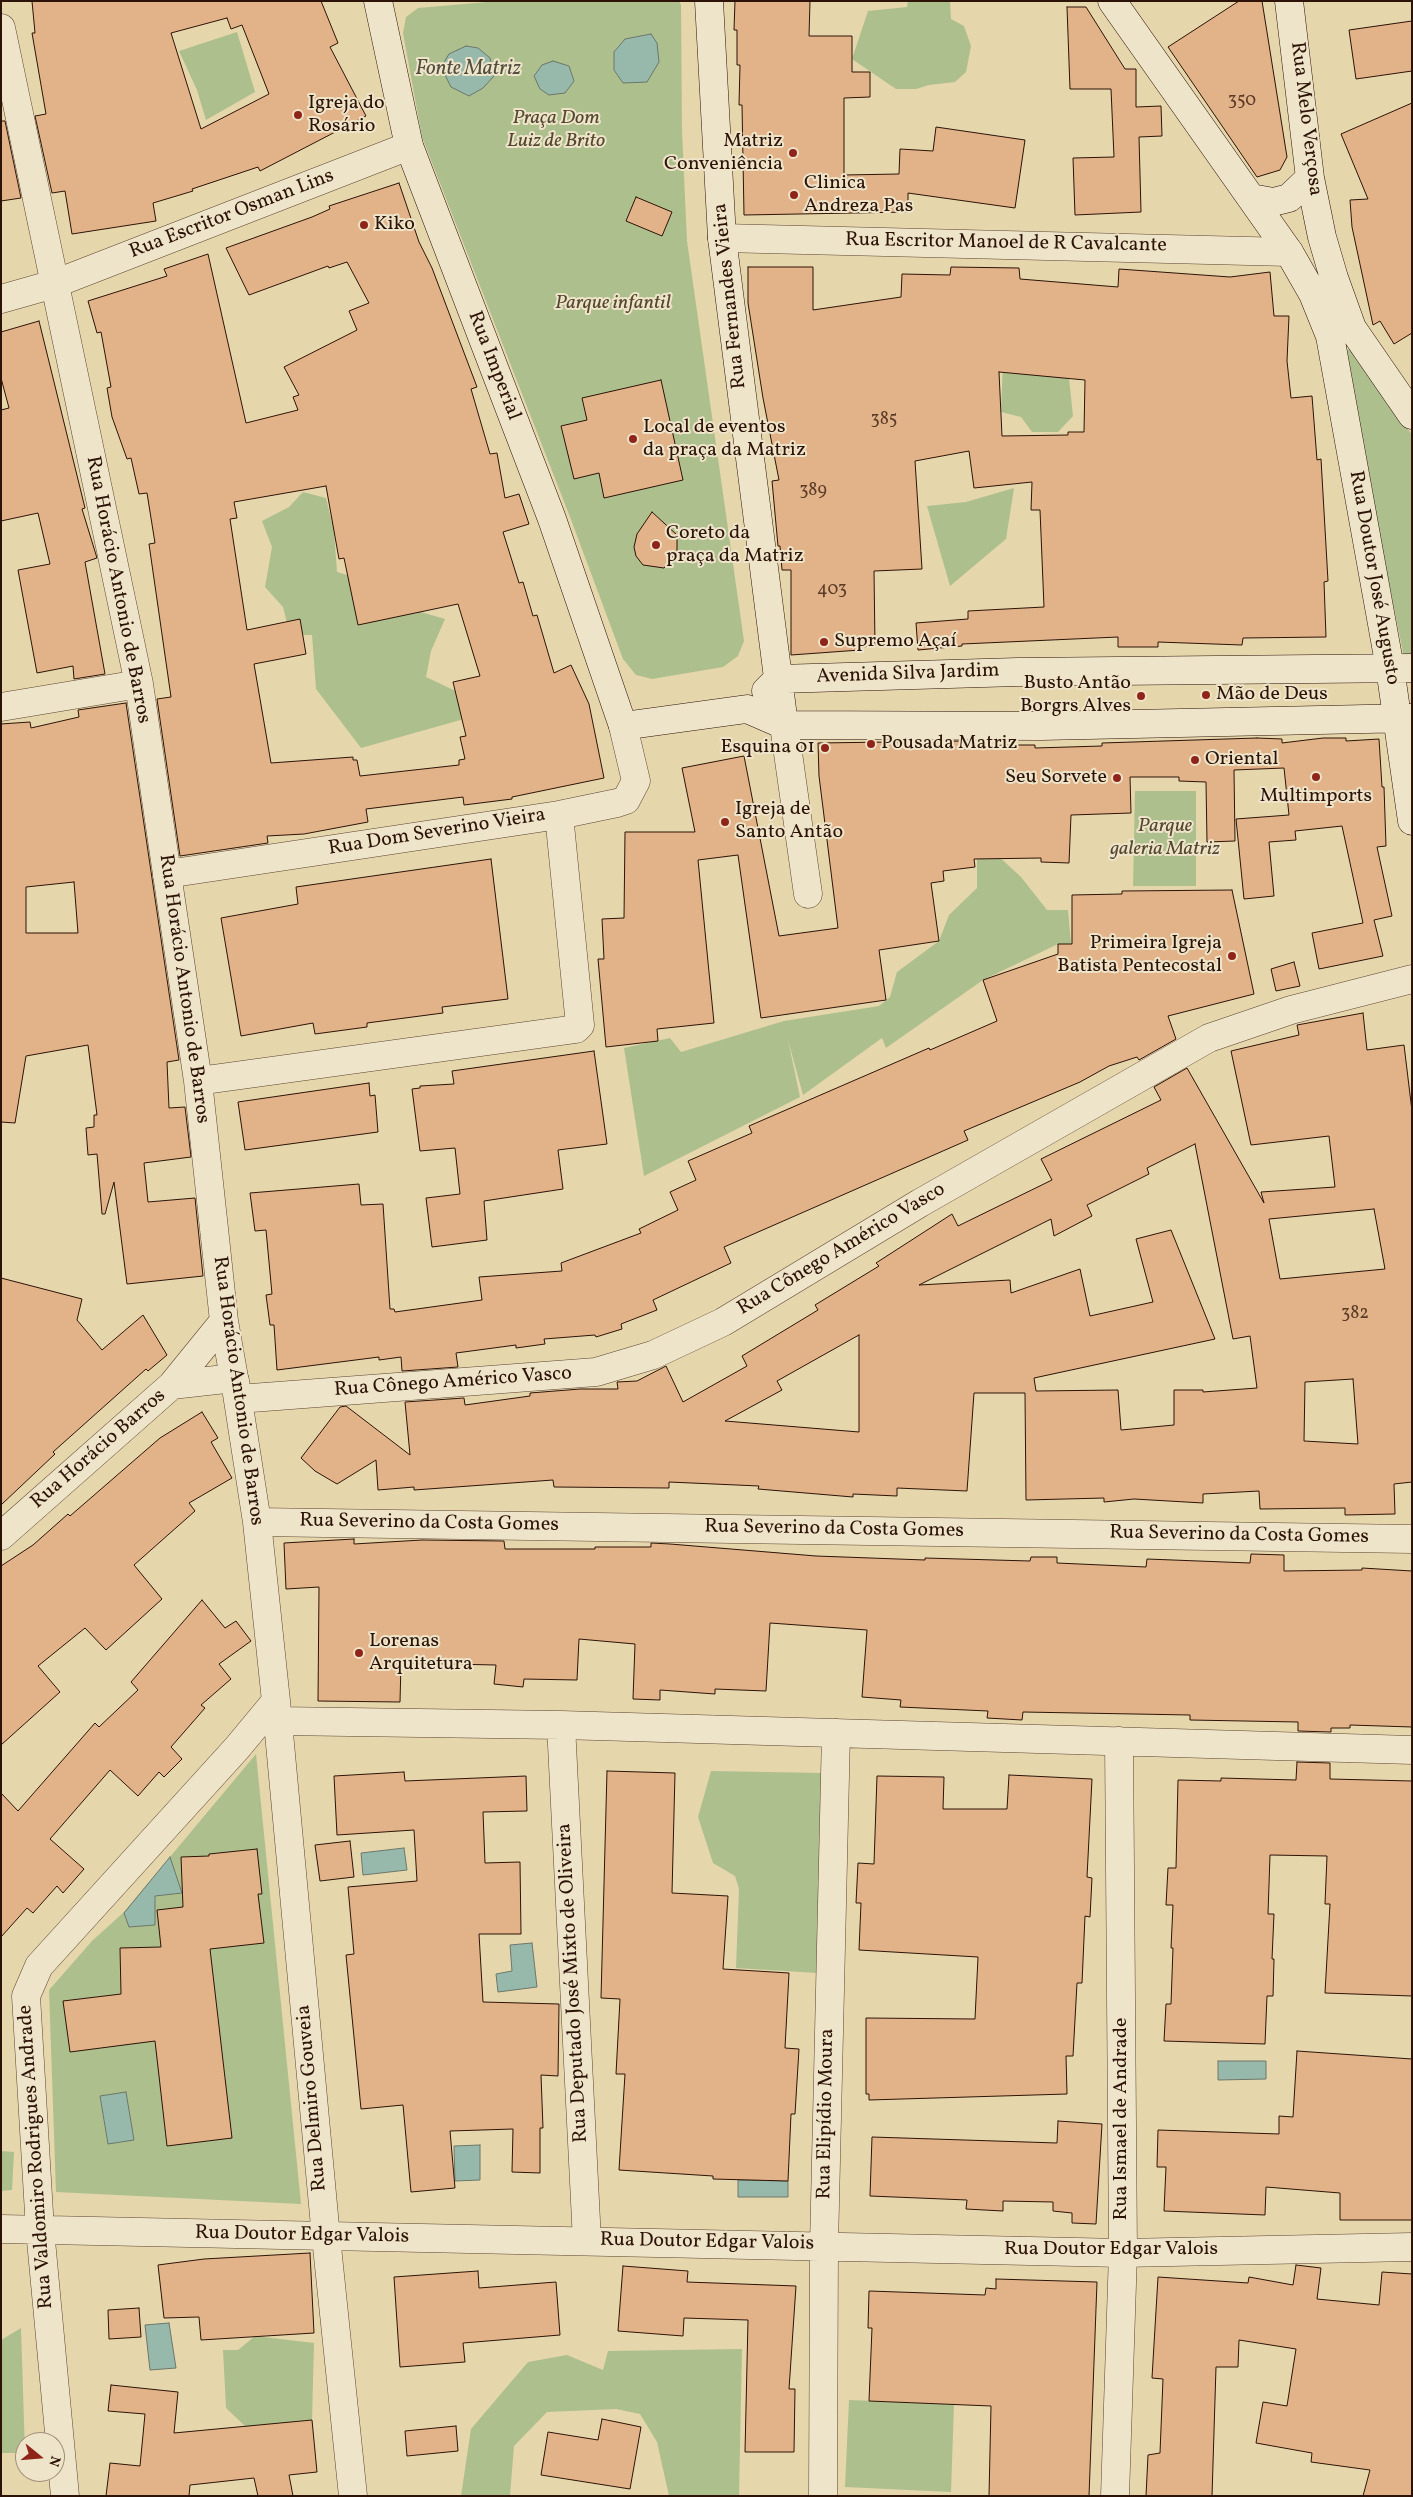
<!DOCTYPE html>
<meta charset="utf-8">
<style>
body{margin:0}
#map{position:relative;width:1413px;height:2497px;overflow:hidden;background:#e5d6ac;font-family:Vollkorn,serif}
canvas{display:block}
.frame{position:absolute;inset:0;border:2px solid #2d1307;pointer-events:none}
.north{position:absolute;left:15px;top:2432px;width:50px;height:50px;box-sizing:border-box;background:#eee4c9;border:1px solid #a1907b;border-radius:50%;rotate:107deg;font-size:14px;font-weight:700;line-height:20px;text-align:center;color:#2d1307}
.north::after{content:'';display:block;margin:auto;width:18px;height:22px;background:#8f2418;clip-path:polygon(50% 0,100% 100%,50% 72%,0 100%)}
</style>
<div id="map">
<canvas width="1413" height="2497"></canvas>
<div class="frame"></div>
<div class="north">N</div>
</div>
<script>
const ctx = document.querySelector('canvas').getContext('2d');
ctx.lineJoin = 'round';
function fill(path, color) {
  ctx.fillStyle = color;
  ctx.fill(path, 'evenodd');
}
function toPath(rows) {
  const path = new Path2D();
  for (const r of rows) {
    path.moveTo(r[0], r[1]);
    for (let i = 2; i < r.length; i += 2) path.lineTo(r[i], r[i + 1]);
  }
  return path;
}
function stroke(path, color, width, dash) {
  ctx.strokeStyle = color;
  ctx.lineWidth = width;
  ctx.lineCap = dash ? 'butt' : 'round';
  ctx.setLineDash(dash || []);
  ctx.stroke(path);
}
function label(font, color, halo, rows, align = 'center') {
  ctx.font = font + ' Vollkorn,serif';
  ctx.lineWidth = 4;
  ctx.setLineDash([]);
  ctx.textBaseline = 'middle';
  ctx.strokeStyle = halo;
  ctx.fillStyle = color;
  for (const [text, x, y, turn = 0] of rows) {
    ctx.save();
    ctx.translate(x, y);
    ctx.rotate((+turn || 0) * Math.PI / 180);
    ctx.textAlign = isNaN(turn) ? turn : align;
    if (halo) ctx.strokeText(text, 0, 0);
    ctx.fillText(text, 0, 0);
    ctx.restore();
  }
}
const green = toPath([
 [499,1,679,1,681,5,682,131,687,241,744,641,738,656,723,667,652,679,636,675,623,659,570,517,422,137,403,33,406,17,418,8],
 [908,1,950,1,951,19,964,26,971,46,966,72,955,82,929,85,916,89,896,89,852,59,868,11,907,7],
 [237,32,255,92,206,120,197,90,179,51],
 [1353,347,1412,435,1412,662,1405,662,1342,353],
 [1003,363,1069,378,1073,416,1058,432,1032,432,1021,417,1001,412],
 [1014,488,1006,539,950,586,927,506,966,502],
 [303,492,326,498,334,531,337,572,354,577,393,609,421,612,445,619,431,651,426,677,462,694,464,719,361,748,316,689,312,635,290,635,283,607,265,587,272,547,262,521,289,507],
 [1135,791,1196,791,1196,886,1133,886],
 [997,855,1021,877,1047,910,1068,910,1071,944,1058,944,983,980,886,1048,882,1038,803,1095,788,1040,800,1097,644,1176,624,1048,670,1038,681,1052,784,1021,879,1006,890,997,897,972,939,941,949,915,977,888,977,858],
 [256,1754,301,2204,56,2192,49,1990,92,1941,124,1912],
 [711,1771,822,1773,817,1973,736,1968,739,1889,735,1876,713,1863,698,1817],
 [1,2151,14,2152,12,2190,1,2191],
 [21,2328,25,2453,1,2453,1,2340],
 [255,2336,314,2343,312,2420,246,2427,226,2408,223,2350,238,2350],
 [742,2349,739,2496,669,2496,657,2442,640,2414,616,2409,547,2412,514,2446,510,2496,461,2496,471,2429,528,2362,567,2355,603,2370,608,2351],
 [849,2400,954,2404,951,2492,845,2487]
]);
const water = toPath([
 [651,34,657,43,659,62,647,82,623,83,614,70,614,52,625,39,651,34],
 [466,46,478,48,490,58,494,76,483,88,469,96,451,87,441,67,449,54,466,46],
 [553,61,569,66,574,81,565,93,549,95,540,89,534,76,542,65,553,61],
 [404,1848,407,1870,363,1875,361,1853,404,1848],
 [170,1857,182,1893,155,1896,155,1925,129,1927,124,1913,170,1857],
 [532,1943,537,1987,498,1992,496,1974,512,1971,510,1945,532,1943],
 [1218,2061,1266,2061,1266,2079,1218,2080,1218,2061],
 [126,2092,134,2140,108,2144,100,2096,126,2092],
 [480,2145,480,2180,455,2181,454,2146,480,2145],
 [738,2180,788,2181,788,2197,738,2197,738,2180],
 [169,2323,176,2368,150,2370,145,2325,169,2323]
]);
const building = toPath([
 [32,1,321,1,338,43,330,47,366,116,260,171,258,167,192,189,193,191,153,203,156,221,72,234,65,191,52,193,35,116,46,114,32,33,35,33,32,1],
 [227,18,231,29,242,25,269,94,201,129,171,33,227,18],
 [735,1,810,1,809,36,852,36,852,72,870,72,870,97,844,98,844,175,899,174,900,149,933,151,936,127,1025,140,1015,208,908,193,908,212,744,215,742,105,739,105,740,65,737,65,737,30,734,30,735,1],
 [1239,1,1262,1,1287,157,1280,170,1257,177,1168,47,1239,1],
 [1067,7,1086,7,1125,69,1136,69,1136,107,1161,106,1162,136,1139,137,1141,212,1075,215,1073,158,1114,157,1111,89,1070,89,1067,7],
 [1412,21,1412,71,1356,79,1349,30,1412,21],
 [1412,103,1412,333,1394,344,1380,321,1373,325,1352,227,1350,200,1368,199,1341,134,1412,103],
 [1,121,5,121,21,198,1,201,1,121],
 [399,183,419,242,432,268,477,387,471,389,490,454,497,453,505,498,519,494,529,524,503,532,519,583,523,582,533,616,537,615,554,673,571,665,589,704,604,778,512,797,512,799,464,805,463,797,366,809,368,822,304,834,267,836,268,843,180,856,157,699,171,697,149,544,155,543,147,493,139,494,131,458,127,459,112,417,107,388,111,387,101,332,97,333,88,301,167,276,164,269,208,254,246,423,298,410,293,397,299,395,284,367,357,330,349,311,369,303,347,262,329,268,328,266,249,295,226,248,312,217,330,209,329,206,399,183],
 [326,486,339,559,344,558,358,625,458,604,480,676,453,682,466,736,460,737,465,759,459,760,459,765,360,776,357,760,353,760,353,757,271,763,254,664,306,654,300,619,247,630,230,519,237,518,234,502,326,486],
 [636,197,672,212,662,236,626,221,636,197],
 [748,267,813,267,813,310,901,297,902,274,950,275,951,267,1019,268,1020,279,1118,287,1119,269,1230,277,1270,272,1274,316,1289,316,1287,361,1291,398,1312,396,1317,460,1321,459,1326,546,1328,581,1324,582,1326,637,1243,638,1242,645,1158,642,1158,647,1118,647,1118,637,962,644,962,646,918,650,916,623,968,619,968,611,1044,607,1040,510,1031,510,1032,482,974,488,969,451,915,461,922,569,874,571,875,646,860,647,860,650,791,655,791,570,782,570,780,546,778,546,772,481,779,480,763,398,748,303,748,267],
 [999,372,1085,380,1084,432,1068,432,1068,435,1002,436,999,372],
 [39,321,85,508,82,509,97,558,85,562,105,674,74,679,73,666,37,673,18,570,50,564,38,513,1,521,1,410,9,408,1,378,1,332,39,321],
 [661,380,683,480,604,498,599,473,574,479,561,426,587,420,582,398,661,380],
 [652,512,677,535,677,551,664,568,643,565,636,556,634,547,637,534,652,512],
 [126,703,179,1060,167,1062,169,1108,185,1107,191,1157,144,1163,148,1202,195,1198,203,1276,127,1284,114,1182,105,1214,102,1214,97,1154,88,1155,86,1128,94,1127,94,1115,97,1115,88,1045,26,1056,15,1123,1,1122,1,724,30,722,31,728,79,717,78,710,126,703],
 [74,882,78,933,26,933,26,887,74,882],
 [1257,738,1282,739,1282,743,1323,738,1346,738,1346,741,1379,739,1382,787,1384,787,1386,846,1377,847,1392,916,1374,920,1383,956,1319,969,1312,933,1363,923,1342,826,1295,831,1296,840,1269,842,1274,896,1244,899,1236,819,1289,815,1284,768,1234,770,1235,841,1207,842,1206,782,1179,781,1179,777,1130,777,1131,813,1071,815,1069,863,1041,862,1041,858,974,859,975,867,943,871,944,881,931,883,939,941,879,950,886,1000,761,1018,738,855,698,860,714,1023,657,1029,658,1041,606,1047,598,959,604,959,602,919,624,918,625,832,695,832,682,768,744,756,779,936,838,928,819,776,818,743,962,741,963,749,1004,745,1035,745,1035,748,1102,746,1102,743,1257,738],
 [491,859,508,999,442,1007,443,1013,367,1023,367,1027,315,1034,313,1023,241,1036,221,918,298,904,296,887,491,859],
 [1232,890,1254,994,1168,1016,1176,1039,1139,1060,1137,1057,1109,1066,1080,1082,964,1131,968,1140,724,1247,731,1263,653,1300,657,1310,621,1324,622,1329,596,1337,595,1335,544,1339,545,1344,516,1348,516,1345,456,1353,458,1367,402,1371,401,1357,379,1360,379,1357,277,1370,274,1325,270,1325,266,1295,272,1294,266,1230,255,1231,250,1193,359,1184,361,1205,383,1204,390,1309,394,1309,395,1312,482,1300,479,1277,562,1271,561,1263,641,1233,639,1229,678,1210,670,1192,696,1180,688,1161,752,1133,749,1126,929,1048,930,1050,997,1021,983,980,1058,954,1058,944,1072,944,1072,895,1122,894,1122,891,1232,890],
 [1294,962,1300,986,1276,991,1271,969,1294,962],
 [1363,1013,1367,1050,1404,1045,1412,1111,1412,1482,1394,1484,1395,1514,1345,1515,1345,1508,1260,1509,1259,1491,1203,1494,1203,1503,1134,1499,1104,1502,1104,1498,1026,1500,1025,1393,974,1393,967,1491,897,1488,897,1496,853,1494,853,1497,758,1489,759,1486,669,1482,669,1488,554,1487,553,1480,414,1490,414,1487,378,1490,376,1460,337,1484,315,1471,301,1458,340,1407,346,1406,410,1455,405,1402,464,1398,465,1405,530,1396,530,1393,580,1389,618,1389,617,1382,637,1381,666,1366,683,1402,747,1366,742,1356,818,1310,815,1305,879,1266,876,1263,952,1214,958,1226,1052,1180,1041,1159,1161,1100,1154,1087,1187,1068,1264,1203,1261,1192,1335,1187,1329,1136,1251,1145,1231,1051,1299,1035,1297,1025,1363,1013],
 [1195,1144,1233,1339,1250,1336,1257,1388,1203,1392,1203,1390,1174,1390,1174,1425,1121,1430,1118,1390,1036,1391,1034,1378,1215,1339,1171,1230,1136,1239,1153,1302,1090,1316,1080,1269,1011,1293,1010,1280,919,1285,1051,1219,1054,1236,1092,1216,1087,1205,1149,1174,1147,1168,1195,1144],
 [1374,1209,1385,1269,1280,1279,1269,1219,1374,1209],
 [859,1335,859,1432,725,1421,782,1390,777,1381,859,1335],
 [1353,1379,1358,1444,1304,1441,1305,1382,1353,1379],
 [594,1051,607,1144,558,1150,563,1189,484,1201,487,1240,432,1247,426,1198,460,1194,455,1148,420,1151,412,1089,420,1088,420,1086,454,1084,452,1071,594,1051],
 [369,1083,370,1096,375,1095,378,1132,245,1150,238,1102,369,1083],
 [1,1278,82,1299,77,1320,102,1350,143,1315,167,1355,148,1371,146,1369,53,1452,55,1454,1,1505,1,1278],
 [202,1412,218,1438,211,1442,232,1478,189,1503,195,1511,134,1565,162,1599,106,1650,85,1628,38,1666,60,1692,1,1745,1,1566,33,1545,68,1514,70,1516,160,1438,202,1412],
 [354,1539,354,1544,422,1540,504,1541,505,1549,595,1549,595,1547,651,1547,651,1543,670,1544,816,1556,925,1560,925,1558,1030,1561,1031,1557,1057,1557,1057,1563,1146,1567,1147,1559,1250,1563,1251,1554,1284,1555,1284,1571,1362,1570,1362,1568,1412,1571,1412,1727,1350,1725,1350,1728,1331,1728,1331,1732,1298,1731,1298,1722,1190,1720,1190,1715,1023,1712,1022,1720,987,1718,988,1711,900,1707,901,1700,862,1697,867,1630,770,1623,766,1691,715,1689,715,1694,660,1690,660,1700,633,1699,635,1644,579,1639,577,1680,524,1679,523,1687,494,1684,496,1665,401,1663,400,1702,318,1701,319,1587,286,1589,284,1543,354,1539],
 [202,1600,225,1628,236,1621,251,1641,219,1664,231,1679,201,1705,205,1708,171,1747,182,1759,164,1777,159,1772,138,1796,110,1770,50,1839,84,1869,63,1893,57,1886,33,1913,27,1908,1,1937,1,1793,18,1811,95,1723,99,1727,138,1690,131,1682,202,1600],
 [1297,1762,1330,1763,1330,1779,1412,1781,1412,1996,1325,1993,1330,1904,1325,1904,1327,1856,1270,1855,1268,1914,1274,1914,1272,1959,1274,1959,1273,1996,1267,1996,1265,2044,1164,2041,1166,2004,1171,2004,1173,1948,1171,1948,1173,1905,1166,1905,1168,1868,1176,1868,1178,1780,1221,1781,1221,1778,1296,1780,1297,1762],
 [607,1771,675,1773,672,1893,728,1896,723,1969,789,1973,785,2048,799,2049,795,2114,791,2114,788,2181,713,2179,713,2176,619,2170,625,2074,616,2074,620,1999,601,1998,607,1771],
 [404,1772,405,1781,526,1776,527,1811,483,1812,485,1863,520,1862,521,1934,479,1934,483,2002,559,2004,558,2076,541,2075,543,2128,540,2128,540,2173,512,2172,513,2129,450,2131,455,2188,411,2192,403,2105,361,2109,346,1955,354,1954,348,1887,417,1881,414,1830,337,1835,334,1776,404,1772],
 [1009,1775,1092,1779,1087,1877,1092,1878,1090,1917,1085,1916,1082,1983,1077,1983,1073,2056,1066,2056,1067,2094,869,2100,869,2094,866,2094,866,2018,975,2019,978,1957,859,1950,861,1903,856,1903,858,1863,874,1864,877,1776,944,1777,943,1809,1007,1809,1009,1775],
 [350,1841,354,1877,320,1881,315,1845,350,1841],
 [257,1849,262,1894,258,1894,264,1943,210,1949,232,2138,167,2146,155,2041,70,2052,63,2001,121,1994,120,1948,161,1947,157,1910,183,1907,181,1857,209,1856,209,1854,257,1849],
 [1297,2051,1412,2059,1412,2220,1340,2220,1340,2193,1266,2187,1265,2215,1164,2211,1166,2167,1157,2167,1158,2130,1279,2134,1279,2116,1293,2117,1297,2051],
 [1058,2121,1102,2124,1096,2224,1072,2223,1072,2213,1053,2211,1053,2202,1003,2201,1003,2211,966,2209,967,2200,870,2196,872,2137,1057,2143,1058,2121],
 [310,2253,314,2333,201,2340,199,2317,164,2318,158,2265,204,2259,310,2253],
 [1296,2265,1321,2268,1317,2299,1379,2305,1382,2272,1412,2274,1412,2496,1363,2496,1370,2470,1311,2462,1312,2453,1256,2443,1263,2402,1287,2406,1296,2349,1239,2340,1238,2367,1216,2367,1212,2496,1146,2496,1148,2455,1160,2453,1163,2379,1152,2378,1158,2277,1248,2283,1249,2277,1293,2285,1296,2265],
 [623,2266,688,2271,687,2282,796,2286,789,2389,795,2389,794,2452,745,2452,748,2320,684,2318,683,2336,618,2331,623,2266],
 [478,2271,479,2288,556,2282,560,2335,463,2343,465,2362,400,2367,394,2277,478,2271],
 [996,2279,1097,2282,1089,2496,989,2496,991,2406,869,2401,872,2328,868,2328,869,2291,985,2295,986,2288,996,2289,996,2279],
 [139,2308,141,2337,109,2339,108,2310,139,2308],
 [111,2385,178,2392,174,2433,312,2420,317,2472,289,2475,293,2496,258,2496,254,2478,190,2485,189,2496,106,2496,110,2463,140,2466,145,2414,108,2411,111,2385],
 [602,2419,641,2427,630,2489,541,2475,548,2432,598,2440,602,2419],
 [456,2426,458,2451,407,2456,405,2431,456,2426]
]);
const minor = toPath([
 [1,28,139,684,167,874],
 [1,299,54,284,409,146],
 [1,707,139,684],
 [784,725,808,894],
 [235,1381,257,1522,276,1701,326,2237,353,2496],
 [238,1399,596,1372,653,1355,723,1322,920,1203,1209,1038,1291,1010,1412,979],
 [257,1522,1412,1539],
 [278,1721,561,1725,1412,1750],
 [561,1725,587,2241],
 [1,2229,1123,2253,1412,2247],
 [65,2496,40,2230,26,1996,39,1966,237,1748,276,1701],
 [823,2496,824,2246,836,1733],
 [1115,2496,1123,2253,1119,1741]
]);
const tertiary = toPath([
 [722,238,1289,252],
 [198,1081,576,1029,580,1025,559,815],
 [172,1385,234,1378,224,1321,198,1081,167,874,559,815,617,803,626,800,636,781,623,726],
 [1,1536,172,1385,224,1321]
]);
const secondary = toPath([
 [378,1,409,146,552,519,623,726,747,709,784,725,1041,726,1412,718],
 [709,1,722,238,784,725],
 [1112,1,1289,252,1313,294,1330,336,1390,668,1412,821],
 [1289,1,1310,178,1322,237,1334,278,1352,328,1412,415],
 [1251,198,1273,202,1289,198,1310,178],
 [766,691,778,679,1018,672,1412,668]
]);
const markers = [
 [298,115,5,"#8f2418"],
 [793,153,5,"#8f2418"],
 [794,195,5,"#8f2418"],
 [364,225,5,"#8f2418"],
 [633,439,5,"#8f2418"],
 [656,545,5,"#8f2418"],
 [824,642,5,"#8f2418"],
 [1206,695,5,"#8f2418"],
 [1141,696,5,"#8f2418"],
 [871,744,5,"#8f2418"],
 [825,748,5,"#8f2418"],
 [1195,760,5,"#8f2418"],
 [1316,777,5,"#8f2418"],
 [1117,778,5,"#8f2418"],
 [725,822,5,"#8f2418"],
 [1232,956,5,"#8f2418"],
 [359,1653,5,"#8f2418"]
];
const numberNames = [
 ["350",1242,102],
 ["385",884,421],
 ["389",813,492],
 ["403",832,591],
 ["382",1355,1315]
];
const poiNames = [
 ["Igreja do",308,104],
 ["Rosário",308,127],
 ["Matriz",783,142,"right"],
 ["Conveniência",783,165,"right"],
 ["Clinica",804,184],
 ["Andreza Pas",804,207],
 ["Kiko",374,225],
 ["Local de eventos",643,428],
 ["da praça da Matriz",643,451],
 ["Coreto da",666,534],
 ["praça da Matriz",666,557],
 ["Supremo Açaí",834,642],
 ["Busto Antão",1131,684,"right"],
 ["Borgrs Alves",1131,707,"right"],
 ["Mão de Deus",1216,695],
 ["Pousada Matriz",881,744],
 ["Esquina 01",815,748,"right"],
 ["Oriental",1205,760],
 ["Seu Sorvete",1107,778,"right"],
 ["Multimports",1316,797,"center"],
 ["Igreja de",735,810],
 ["Santo Antão",735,833],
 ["Primeira Igreja",1222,944,"right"],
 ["Batista Pentecostal",1222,967,"right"],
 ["Lorenas",369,1642],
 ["Arquitetura",369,1665]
];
const parkNames = [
 ["Praça Dom",556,119],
 ["Luiz de Brito",556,142],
 ["Parque infantil",613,304],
 ["Parque",1165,827],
 ["galeria Matriz",1165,850]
];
const streetNames = [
 ["Rua Melo Verçosa",1305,119,83],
 ["Rua Escritor Osman Lins",232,215,-21],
 ["Rua Escritor Manoel de R Cavalcante",1006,244,1],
 ["Rua Fernandes Vieira",731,296,-96],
 ["Rua Imperial",493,366,69],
 ["Rua Doutor José Augusto",1373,578,80],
 ["Rua Horácio Antonio de Barros",117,590,79],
 ["Avenida Silva Jardim",908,675,-2],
 ["Rua Dom Severino Vieira",437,833,-9],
 ["Rua Horácio Antonio de Barros",183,989,82],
 ["Rua Cônego Américo Vasco",842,1250,-31],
 ["Rua Cônego Américo Vasco",453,1383,-4],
 ["Rua Horácio Antonio de Barros",237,1391,82],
 ["Rua Horácio Barros",99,1450,-41],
 ["Rua Severino da Costa Gomes",429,1524,1],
 ["Rua Severino da Costa Gomes",834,1530,1],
 ["Rua Severino da Costa Gomes",1239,1536,1],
 ["Rua Deputado José Mixto de Oliveira",574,1983,-93],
 ["Rua Delmiro Gouveia",313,2098,-95],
 ["Rua Elipídio Moura",827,2114,-89],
 ["Rua Ismael de Andrade",1122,2119,-90],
 ["Rua Valdomiro Rodrigues Andrade",37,2157,-94],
 ["Rua Doutor Edgar Valois",302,2236,1],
 ["Rua Doutor Edgar Valois",707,2243,1],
 ["Rua Doutor Edgar Valois",1111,2250]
];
const waterNames = [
 ["Fonte Matriz",468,70]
];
fill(green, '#aebf8e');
fill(water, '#96b9ac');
stroke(water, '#6c776a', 1);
fill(building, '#e2b389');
stroke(building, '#2d1307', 1);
stroke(minor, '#5b4430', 29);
stroke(tertiary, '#5b4430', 29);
stroke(secondary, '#2d1307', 29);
stroke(minor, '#eee4c9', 28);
stroke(tertiary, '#eee4c9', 28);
stroke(secondary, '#eee4c9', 28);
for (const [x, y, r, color] of markers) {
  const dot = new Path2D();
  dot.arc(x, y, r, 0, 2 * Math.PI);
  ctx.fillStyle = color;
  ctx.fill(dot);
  stroke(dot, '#eee4c9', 2);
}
label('18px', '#5a3b28', null, numberNames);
label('20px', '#2d1307', '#eee4c9', poiNames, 'left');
label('italic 20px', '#544730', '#eee4c9', parkNames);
label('20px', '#2d1307', '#eee4c9', streetNames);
label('italic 21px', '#524d41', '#eee4c9', waterNames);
</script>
